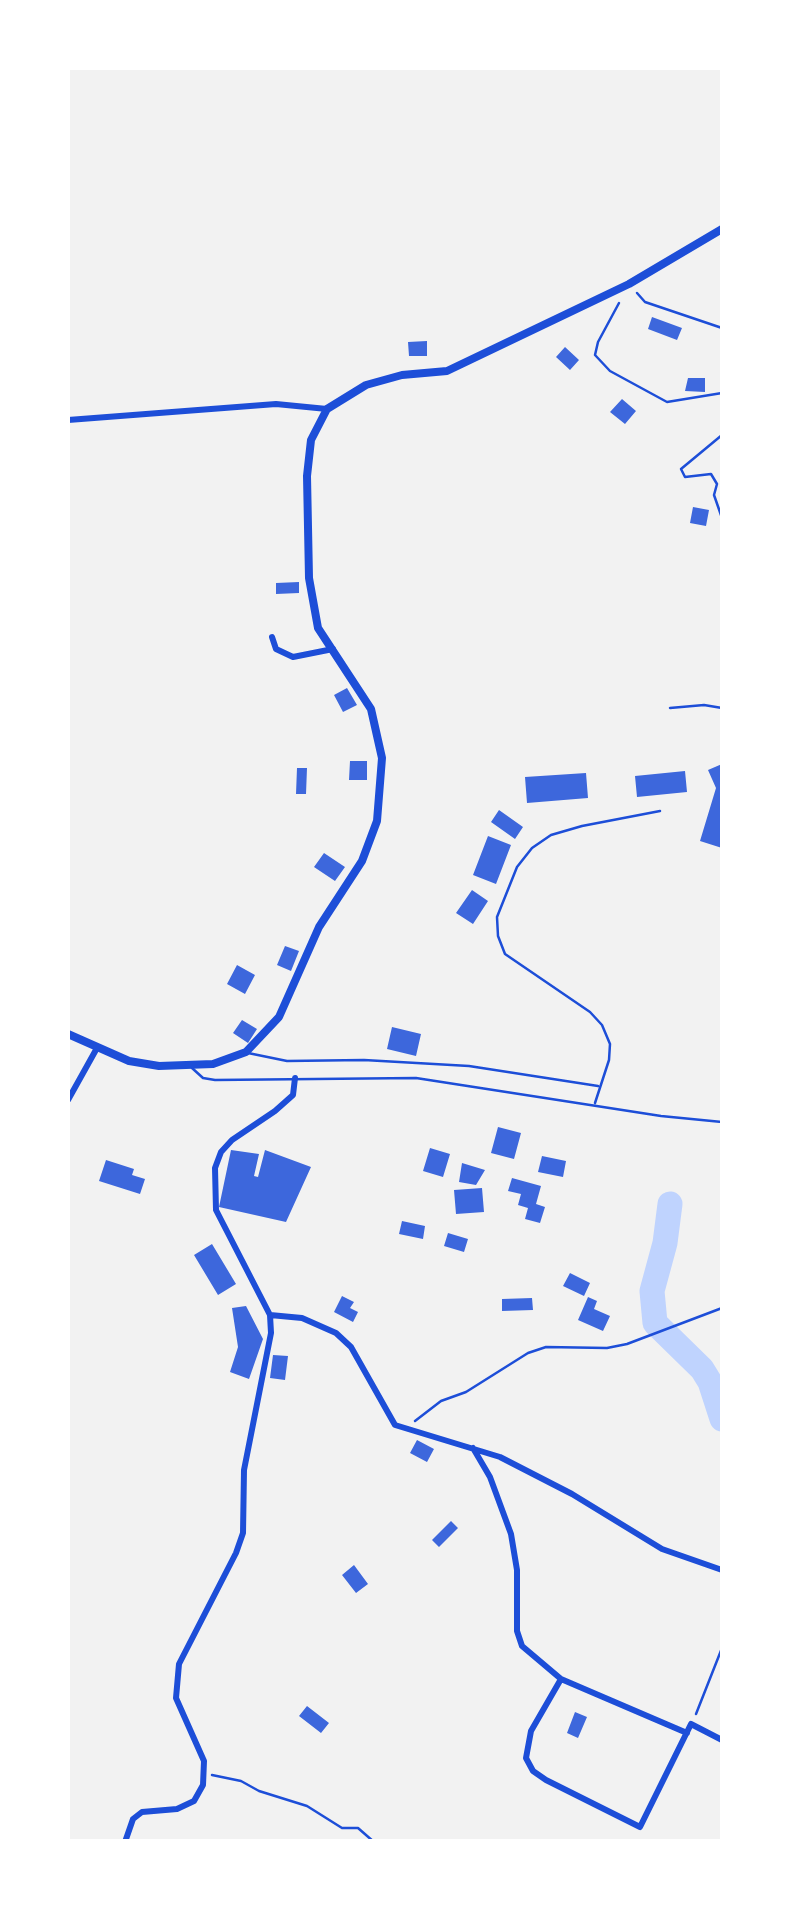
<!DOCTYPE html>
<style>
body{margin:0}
#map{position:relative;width:790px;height:1909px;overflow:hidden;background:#f2f2f2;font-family:Rubik,sans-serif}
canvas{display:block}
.frame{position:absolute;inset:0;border:70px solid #fff;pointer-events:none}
</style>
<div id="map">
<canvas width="790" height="1909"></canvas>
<div class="frame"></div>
</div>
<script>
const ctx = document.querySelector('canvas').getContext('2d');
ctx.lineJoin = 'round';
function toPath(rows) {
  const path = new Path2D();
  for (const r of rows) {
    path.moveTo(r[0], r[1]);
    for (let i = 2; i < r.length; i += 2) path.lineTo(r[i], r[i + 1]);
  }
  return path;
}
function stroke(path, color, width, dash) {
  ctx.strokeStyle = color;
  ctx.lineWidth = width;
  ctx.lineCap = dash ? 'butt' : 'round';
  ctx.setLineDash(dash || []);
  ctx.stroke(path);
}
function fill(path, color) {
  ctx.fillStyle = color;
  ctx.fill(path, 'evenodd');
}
const river = toPath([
 [670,1204,665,1243,652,1291,655,1323,702,1369,710,1382,722,1419]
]);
const building = toPath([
 [652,317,682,328,677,340,648,329],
 [427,341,427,356,409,356,408,342],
 [565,347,579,360,570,370,556,357],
 [688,378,705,378,705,392,685,391],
 [622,399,636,411,625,424,610,412],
 [693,507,709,510,706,526,690,523],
 [299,582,299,593,276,594,276,583],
 [347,688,357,705,343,712,334,695],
 [350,761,367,761,367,780,349,780],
 [722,764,722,848,700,841,716,788,708,770],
 [297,768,307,768,306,794,296,794],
 [685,771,687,792,637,797,635,776],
 [586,773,588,798,527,803,525,777],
 [499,810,523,827,515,839,491,822],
 [488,836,511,845,496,884,473,875],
 [324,853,345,867,335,881,314,867],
 [472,890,488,901,473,924,456,913],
 [285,946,299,951,291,971,277,965],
 [237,965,255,975,245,994,227,984],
 [242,1020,257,1029,248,1043,233,1033],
 [392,1027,421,1034,416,1056,387,1049],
 [498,1127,521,1133,514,1159,491,1153],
 [430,1148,450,1154,443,1177,423,1171],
 [231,1150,259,1154,254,1176,258,1177,265,1150,311,1167,286,1222,219,1207],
 [542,1156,566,1161,563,1177,538,1172],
 [106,1160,134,1169,132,1175,145,1179,140,1194,99,1181],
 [462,1163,485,1170,476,1185,459,1182],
 [512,1178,541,1186,536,1204,545,1207,540,1223,525,1219,528,1208,518,1205,521,1194,508,1191],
 [482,1188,484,1212,456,1214,454,1190],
 [402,1221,425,1226,423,1239,399,1234],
 [448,1233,468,1239,464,1252,444,1246],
 [212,1244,236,1284,218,1295,194,1255],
 [570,1273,590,1283,584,1296,563,1286],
 [342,1296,354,1302,350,1308,358,1312,353,1322,334,1312],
 [588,1297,597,1301,594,1309,610,1316,603,1331,578,1320],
 [532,1298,533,1310,502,1311,502,1299],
 [246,1306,263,1339,249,1379,230,1372,238,1347,232,1308],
 [273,1355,288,1356,285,1380,270,1378],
 [417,1440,434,1449,427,1462,410,1453],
 [451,1521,458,1528,439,1547,432,1540],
 [354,1565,368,1584,356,1593,342,1575],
 [307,1706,329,1723,321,1733,299,1716],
 [575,1712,587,1717,578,1738,567,1733]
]);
const path = toPath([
 [637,293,645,302,722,328],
 [619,303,598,342,595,355,610,371,667,402,722,393],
 [722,435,681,469,685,477,711,474,717,484,714,495,722,518],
 [415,1421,441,1401,466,1392,528,1353,546,1347,607,1348,627,1344,722,1308],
 [696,1714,722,1648],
 [212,1775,241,1781,259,1791,307,1806,342,1828,358,1828,374,1842]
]);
const service = toPath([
 [670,708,704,705,722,708],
 [248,1053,287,1061,364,1060,469,1066,598,1086],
 [192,1068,203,1078,215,1080,416,1078,661,1116,722,1122],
 [595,1103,609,1060,610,1044,602,1025,590,1012,505,954,498,936,497,917,517,867,532,848,551,835,582,826,660,811]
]);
const minor = toPath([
 [68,420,276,404,327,409],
 [272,637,276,649,293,657,333,649],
 [68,1100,97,1048],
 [270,1315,302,1318,336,1333,351,1347,395,1425,500,1457,572,1494,662,1549,722,1570],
 [473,1448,490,1477,511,1534,517,1570,517,1631,522,1646,561,1679,687,1733],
 [561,1679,531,1731,526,1758,533,1771,546,1780,640,1827,691,1724,722,1740],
 [125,1842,133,1819,142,1812,177,1809,194,1801,203,1785,204,1761,176,1698,179,1664,236,1553,243,1533,244,1470,271,1333,270,1315,216,1210,215,1168,221,1152,232,1140,275,1111,293,1095,295,1078]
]);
const tertiary = toPath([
 [68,1034,129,1061,159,1066,213,1064,246,1052,279,1017,319,927,362,861,377,821,382,758,371,709,318,628,309,578,307,476,311,440,327,409,366,385,402,375,447,371,629,284,722,229]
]);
stroke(river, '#bfd3fe', 25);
fill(building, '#3d67dc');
stroke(path, '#1d4ed8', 2.5);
stroke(service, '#1d4ed8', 2.5);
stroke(minor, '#1d4ed8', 6);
stroke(tertiary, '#1d4ed8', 8);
</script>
